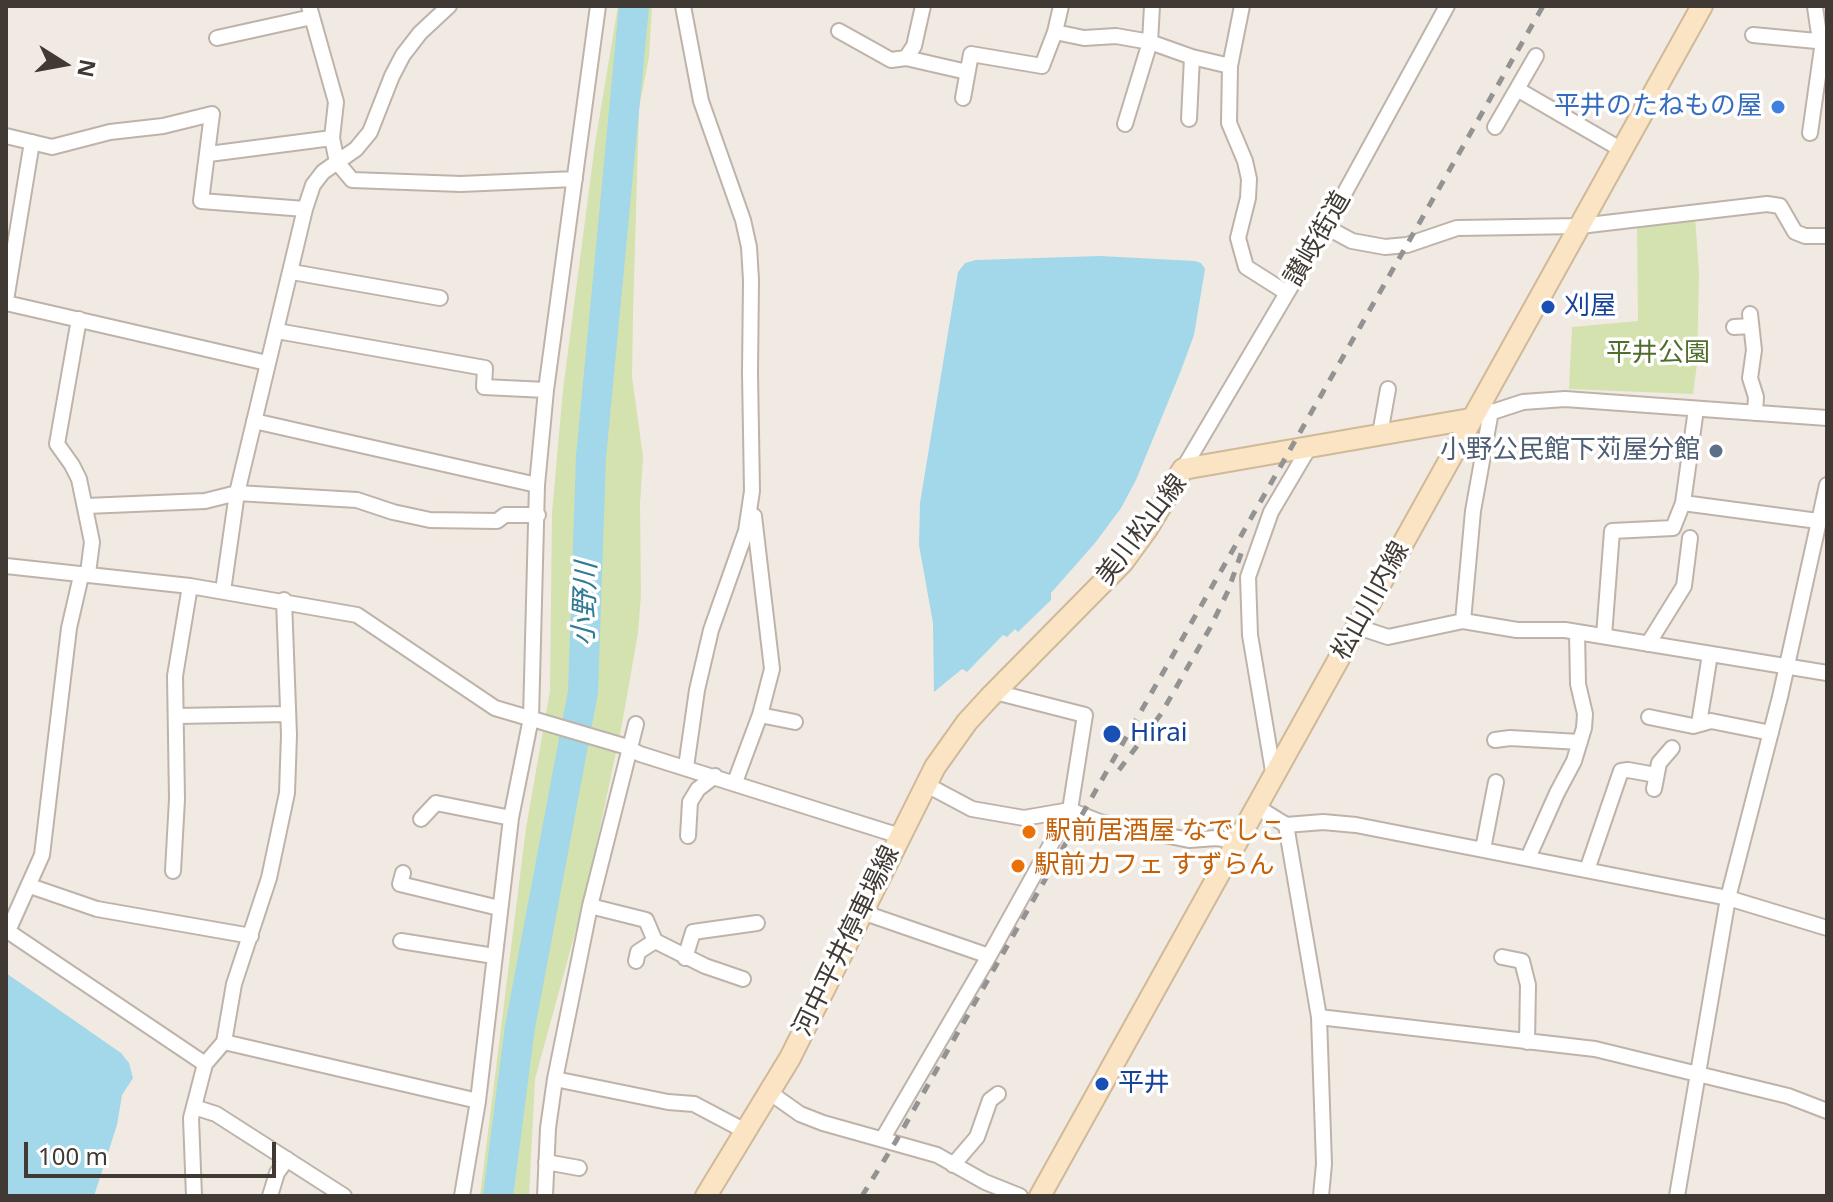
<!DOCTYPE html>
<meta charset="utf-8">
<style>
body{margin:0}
#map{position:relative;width:1833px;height:1202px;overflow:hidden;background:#f0eae3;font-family:"Noto Sans",sans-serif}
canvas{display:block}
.frame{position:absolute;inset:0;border:8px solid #413a34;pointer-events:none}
.north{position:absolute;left:24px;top:24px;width:80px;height:80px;-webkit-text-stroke:6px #fff;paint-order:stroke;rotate:101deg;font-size:22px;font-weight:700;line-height:32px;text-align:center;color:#413a34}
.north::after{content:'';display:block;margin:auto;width:28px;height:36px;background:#413a34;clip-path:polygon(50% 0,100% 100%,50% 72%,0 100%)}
.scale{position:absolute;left:24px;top:1142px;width:252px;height:36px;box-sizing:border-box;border:4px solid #413a34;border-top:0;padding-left:10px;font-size:24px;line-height:28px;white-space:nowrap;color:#413a34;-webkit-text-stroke:6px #fff;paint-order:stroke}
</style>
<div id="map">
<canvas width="1833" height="1202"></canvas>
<div class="frame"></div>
<div class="north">N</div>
<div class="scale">100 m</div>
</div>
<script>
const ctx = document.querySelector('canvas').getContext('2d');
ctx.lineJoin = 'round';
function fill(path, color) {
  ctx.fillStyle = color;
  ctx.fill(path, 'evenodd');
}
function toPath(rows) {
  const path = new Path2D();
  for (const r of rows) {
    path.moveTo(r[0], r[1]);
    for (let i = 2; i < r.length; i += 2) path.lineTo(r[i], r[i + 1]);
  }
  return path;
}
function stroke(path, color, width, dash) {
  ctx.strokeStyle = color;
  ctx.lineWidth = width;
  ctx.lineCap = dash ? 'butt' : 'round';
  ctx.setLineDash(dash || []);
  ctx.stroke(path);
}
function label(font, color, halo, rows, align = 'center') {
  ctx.font = font + ' "Noto Sans","Noto Sans JP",sans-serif';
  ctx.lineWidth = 7;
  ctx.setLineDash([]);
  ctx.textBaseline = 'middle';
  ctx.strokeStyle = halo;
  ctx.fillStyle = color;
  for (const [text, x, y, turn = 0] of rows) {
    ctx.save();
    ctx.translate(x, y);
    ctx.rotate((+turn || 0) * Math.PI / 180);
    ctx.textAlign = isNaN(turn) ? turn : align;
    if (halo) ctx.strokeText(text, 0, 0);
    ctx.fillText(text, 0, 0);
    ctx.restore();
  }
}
const green = toPath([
 [618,6,652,6,649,57,639,108,633,313,632,377,643,457,640,504,641,595,638,633,622,724,587,889,535,1079,529,1196,480,1196,526,828,550,691,552,513,563,390,595,144],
 [1695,217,1699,273,1697,364,1693,394,1569,389,1572,327,1638,321,1637,224]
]);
const water = toPath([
 [1100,256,1195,261,1201,263,1205,269,1194,335,1180,373,1136,480,1121,508,1095,543,1051,593,1051,600,1018,632,1015,629,1007,637,1003,635,967,672,962,669,934,692,933,623,919,545,920,503,958,272,965,263,976,260],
 [6,973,121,1053,129,1063,133,1078,122,1095,117,1125,94,1196,6,1196]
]);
const river = toPath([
 [498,1196,520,1027,583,692,591,457,634,6]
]);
const minor = toPath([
 [309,6,336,102,332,138,337,162,352,180,461,184,575,179],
 [683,6,701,101,743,220,749,247,751,280,750,373,752,491,746,531,711,630,697,690,686,767],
 [1242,6,1230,66,1229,123,1245,161,1249,179,1248,198,1238,238,1246,267,1287,293],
 [1815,7,1820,41],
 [839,31,891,60,906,58,914,46,923,6],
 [1055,32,1084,38,1116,36,1150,42,1192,57,1230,66],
 [1753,35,1827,42],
 [217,38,312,17],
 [906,58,967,72],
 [1517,89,1536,56],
 [963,98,971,54,1042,66,1055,32,1061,6],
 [1189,119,1192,57],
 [1125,124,1150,42,1152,6],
 [1495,127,1517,89,1622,150],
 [1810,133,1823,41],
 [6,136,52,147,110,132,163,126,212,114,201,201,305,209],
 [209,154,332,138],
 [1326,227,1352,241,1385,247,1407,245,1457,228,1580,226,1767,204,1780,206,1795,232,1805,236,1827,236],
 [292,272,440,298],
 [6,300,32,142],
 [6,303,267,363],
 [1750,314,1754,350,1750,378,1756,397,1755,413],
 [79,319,57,444,72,465,79,479,92,542,88,573],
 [1734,327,1751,326],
 [277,331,485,368,484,387,546,390],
 [1471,419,1523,402,1565,399,1827,418],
 [254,421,537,485],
 [1380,434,1388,389],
 [1183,469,1326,227,1447,6],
 [1683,503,1696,409],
 [86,506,205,501,237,493,357,500,393,512,430,520,497,521,505,515,538,515],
 [6,566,190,586,357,615,495,708,624,746,640,754,900,836],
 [223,591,237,493,305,209,313,185,323,172,356,149,370,132,392,76,403,55,420,33,449,6],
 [1463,621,1473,511,1491,411],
 [1358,627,1388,637,1463,621,1517,630,1565,630,1827,673],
 [1604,636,1612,531,1673,528,1683,503,1818,521],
 [1648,644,1684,586,1690,538],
 [760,715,795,722],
 [177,716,288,714],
 [1649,717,1693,726,1711,721,1771,733],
 [1699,724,1710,654],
 [1495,740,1510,738,1580,742],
 [1274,777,1250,635,1248,577,1271,512,1310,446],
 [735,782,760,715,772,669,754,516],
 [925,784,972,809,1024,818,1070,810,1100,822,1189,840,1216,838,1238,841],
 [1654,789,1659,763,1672,748],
 [1257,807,1286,825,1323,822,1356,825,1728,898,1827,928],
 [421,819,436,803,511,818],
 [1286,825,1319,1017,1324,1164,1321,1196],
 [688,836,690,802,698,789,715,776],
 [1483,849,1496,782],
 [1528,858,1557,793,1574,761,1584,728,1585,714,1578,684,1577,632],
 [1587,870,1621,771,1628,770,1656,775],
 [173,871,177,799,175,676,190,586],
 [403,873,400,884,499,908],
 [30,886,97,909,251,936],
 [590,906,646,920,655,941,705,966,743,979],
 [862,912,989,956],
 [6,930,205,1064],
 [8,931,42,855,69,628,81,576],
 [401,941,494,956],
 [1502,957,1522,961,1528,985,1527,1042],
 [685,958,693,932,757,923],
 [636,961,638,952,655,941],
 [1319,1017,1595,1049,1788,1096,1827,1111],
 [224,1042,478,1101],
 [555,1079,668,1102,694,1104,747,1132],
 [769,1092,800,1114,823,1123,937,1155,985,1182,1020,1196],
 [194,1107,216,1114,344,1196],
 [883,1138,989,956,1070,810,1085,715,995,692],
 [546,1162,579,1168],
 [953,1165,977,1137,990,1100,998,1094],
 [194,1196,191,1118,205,1064,224,1042,234,984,269,878,287,793,289,735,284,600],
 [270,1196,277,1173,287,1159],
 [462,1196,478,1101,511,818,531,718,537,485,546,390,598,6],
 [545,1196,548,1128,555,1079,590,906,636,724],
 [1677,1196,1728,898,1780,697,1827,485]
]);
const secondary = toPath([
 [706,1196,790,1058,935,767,967,722,989,698,1123,562,1147,529,1183,469,1470,419],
 [1040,1196,1702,6]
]);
const rail = toPath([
 [1119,770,1161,714,1210,628,1228,591,1242,551],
 [862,1196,896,1141,1543,6]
]);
const markers = [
 [1778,107,8,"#3f7fe0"],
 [1548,307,8,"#1a4fb4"],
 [1716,451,8,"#5c6f8a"],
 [1112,734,10,"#1a4fb4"],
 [1029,832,8,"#e8710a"],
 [1018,866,8,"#e8710a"],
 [1102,1084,8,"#1a4fb4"]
];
const shopNames = [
 ["平井のたねもの屋",1762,107]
];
const streetNames = [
 ["讃岐街道",1318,239,-60],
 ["美川松山線",1142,530,-53],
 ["松山川内線",1371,601,-61],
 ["河中平井停車場線",847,941,-64]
];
const transitNames = [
 ["刈屋",1564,307],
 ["Hirai",1130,734],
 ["平井",1118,1084]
];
const parkNames = [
 ["平井公園",1658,354]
];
const serviceNames = [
 ["小野公民館下苅屋分館",1700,451]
];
const foodNames = [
 ["駅前居酒屋 なでしこ",1045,832],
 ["駅前カフェ すずらん",1034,866]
];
const waterNames = [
 ["小野川",586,604,-88]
];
fill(green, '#d3e2ae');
fill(water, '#a3d7ea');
stroke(river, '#a3d7ea', 30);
stroke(minor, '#beb3aa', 18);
stroke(secondary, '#d0b998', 24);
stroke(minor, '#fff', 14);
stroke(secondary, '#fae4c3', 20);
stroke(rail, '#939393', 5, [10, 10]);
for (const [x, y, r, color] of markers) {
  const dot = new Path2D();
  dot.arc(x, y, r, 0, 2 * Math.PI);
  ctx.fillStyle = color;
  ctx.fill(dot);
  stroke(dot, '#fff', 3);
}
label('26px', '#366cbe', '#fff', shopNames, 'right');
label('26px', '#413a34', '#fff', streetNames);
label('26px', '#164399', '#fff', transitNames, 'left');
label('26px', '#4f6e2c', '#fff', parkNames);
label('26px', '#4e5e75', '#fff', serviceNames, 'right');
label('26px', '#c56008', '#fff', foodNames, 'left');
label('italic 28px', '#327b95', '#fff', waterNames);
</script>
